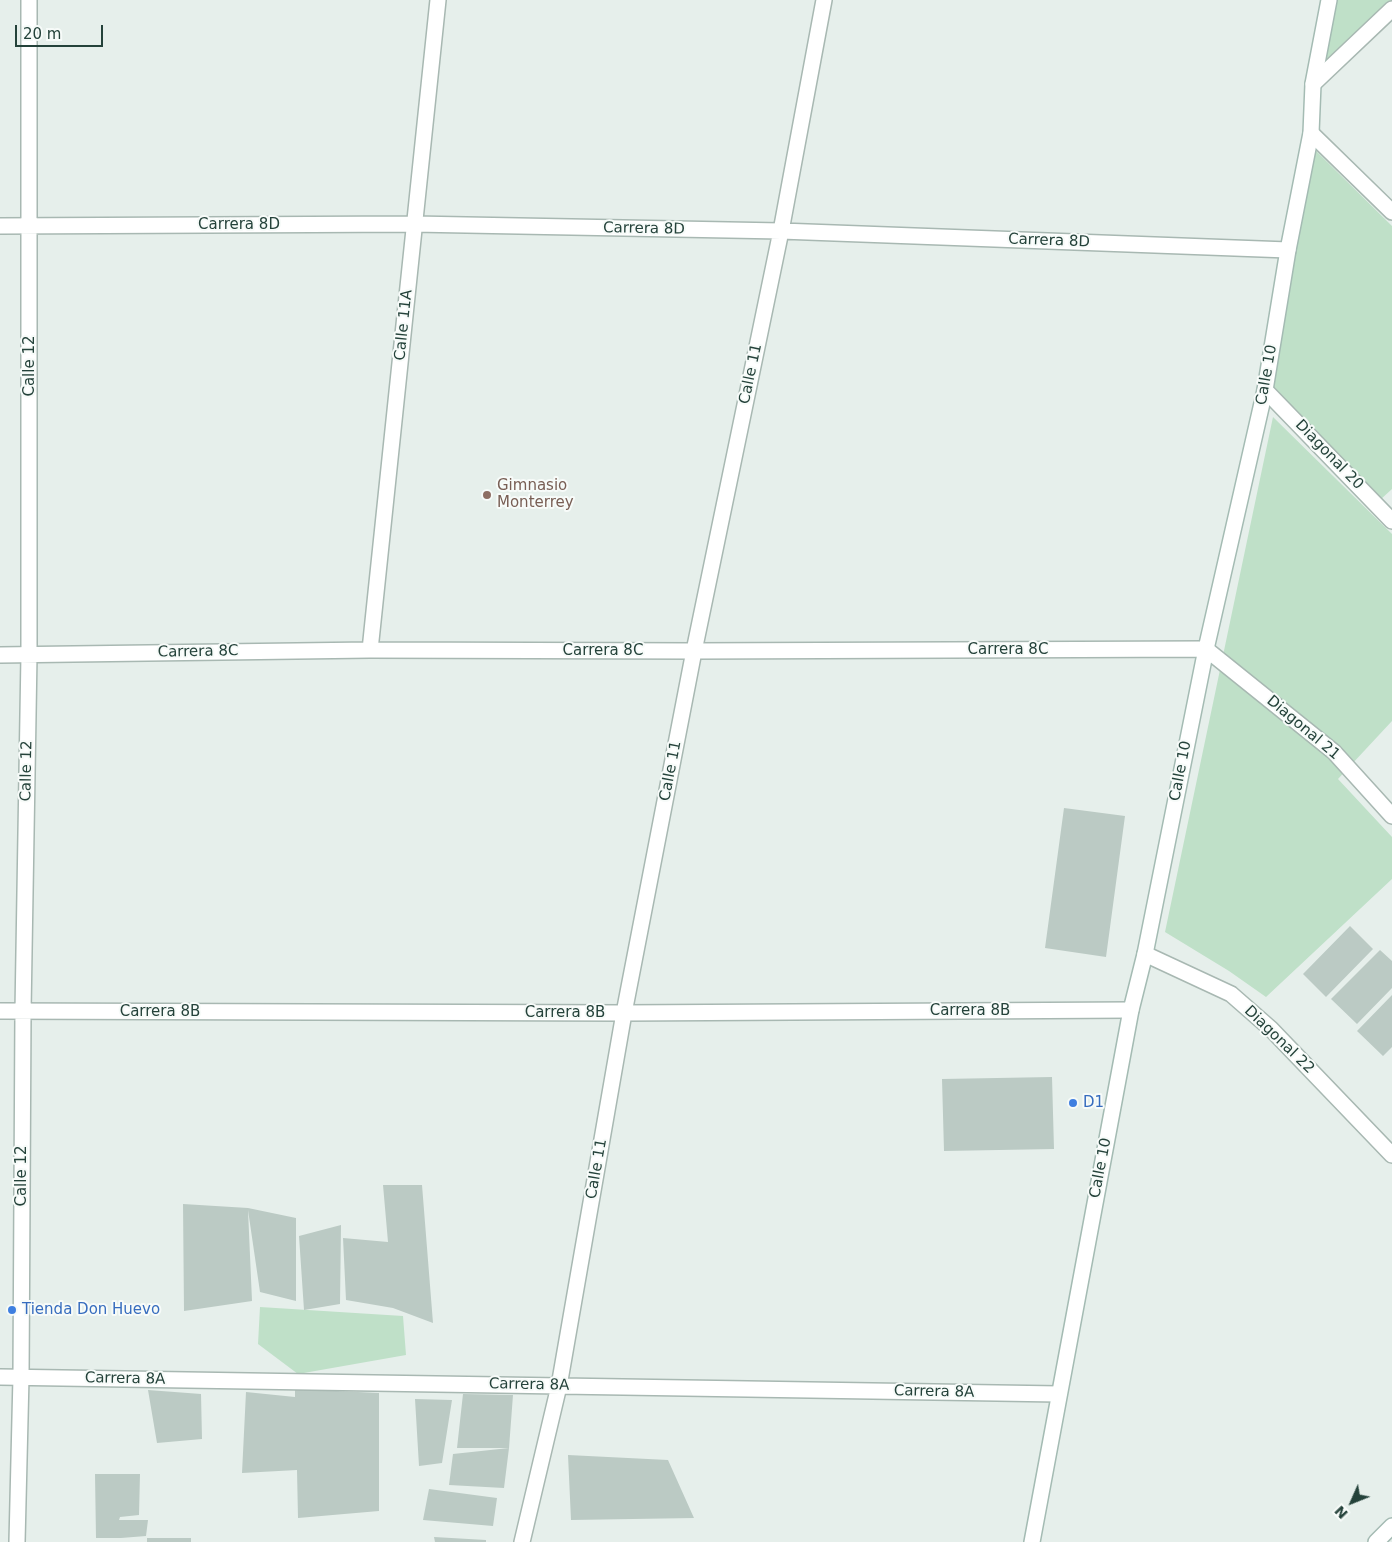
<!DOCTYPE html>
<style>
body{margin:0}
#map{position:relative;width:1392px;height:1542px;overflow:hidden;background:#e6efeb;font-family:"DejaVu Sans",sans-serif}
canvas{display:block}
.north{position:absolute;left:1327px;top:1477px;width:50px;height:50px;-webkit-text-stroke:4px #f7fbf9;paint-order:stroke;rotate:226deg;font-size:14px;font-weight:700;line-height:20px;text-align:center;color:#24423a}
.north::after{content:'';display:block;margin:auto;width:18px;height:22px;background:#24423a;clip-path:polygon(50% 0,100% 100%,50% 72%,0 100%)}
.scale{position:absolute;left:15px;top:25px;width:88px;height:22px;box-sizing:border-box;border:2px solid #24423a;border-top:0;padding-left:6px;font-size:15px;line-height:18px;white-space:nowrap;color:#24423a;-webkit-text-stroke:4px #f7fbf9;paint-order:stroke}
</style>
<div id="map">
<canvas width="1392" height="1542"></canvas>
<div class="north">N</div>
<div class="scale">20 m</div>
</div>
<script>
const ctx = document.querySelector('canvas').getContext('2d');
ctx.lineJoin = 'round';
function fill(path, color) {
  ctx.fillStyle = color;
  ctx.fill(path, 'evenodd');
}
function toPath(rows) {
  const path = new Path2D();
  for (const r of rows) {
    path.moveTo(r[0], r[1]);
    for (let i = 2; i < r.length; i += 2) path.lineTo(r[i], r[i + 1]);
  }
  return path;
}
function stroke(path, color, width, dash) {
  ctx.strokeStyle = color;
  ctx.lineWidth = width;
  ctx.lineCap = dash ? 'butt' : 'round';
  ctx.setLineDash(dash || []);
  ctx.stroke(path);
}
function label(font, color, halo, rows, align = 'center') {
  ctx.font = font + ' "DejaVu Sans",sans-serif';
  ctx.lineWidth = 4;
  ctx.setLineDash([]);
  ctx.textBaseline = 'middle';
  ctx.strokeStyle = halo;
  ctx.fillStyle = color;
  for (const [text, x, y, turn = 0] of rows) {
    ctx.save();
    ctx.translate(x, y);
    ctx.rotate((+turn || 0) * Math.PI / 180);
    ctx.textAlign = isNaN(turn) ? turn : align;
    if (halo) ctx.strokeText(text, 0, 0);
    ctx.fillText(text, 0, 0);
    ctx.restore();
  }
}
const green = toPath([
 [1329,0,1392,0,1392,9,1313,84],
 [1314,149,1392,226,1392,489,1380,500,1271,389],
 [1273,417,1392,534,1392,721,1338,779,1392,837,1392,879,1266,997,1229,971,1165,932],
 [260,1307,403,1316,406,1355,298,1374,258,1344]
]);
const building = toPath([
 [1064,808,1125,816,1106,957,1045,948],
 [1350,926,1373,949,1326,997,1303,974],
 [1380,950,1392,961,1392,988,1357,1024,1331,999],
 [1392,995,1392,1047,1383,1056,1357,1031],
 [1052,1077,1054,1149,944,1151,942,1079],
 [383,1185,422,1185,433,1323,393,1308,346,1300,343,1238,388,1242],
 [183,1204,248,1208,296,1218,296,1301,260,1292,248,1210,252,1301,184,1311],
 [341,1225,340,1304,304,1310,299,1236],
 [295,1389,379,1393,379,1511,298,1518,297,1470,242,1473,246,1392,295,1397],
 [148,1390,201,1394,202,1439,157,1443],
 [463,1394,513,1395,509,1448,457,1448],
 [415,1399,452,1400,442,1463,419,1466],
 [509,1448,504,1488,449,1485,453,1454],
 [568,1455,668,1460,694,1518,571,1520],
 [95,1474,140,1474,139,1515,120,1517,119,1520,148,1520,146,1536,121,1538,96,1538],
 [429,1489,497,1498,493,1526,423,1520],
 [434,1537,486,1540,486,1542,435,1542],
 [147,1538,191,1538,191,1542,147,1542]
]);
const street = toPath([
 [1313,84,1392,9],
 [1311,133,1392,212],
 [0,226,414,224,781,231,1288,250],
 [1265,390,1392,521],
 [370,650,438,0],
 [0,655,370,650,694,651,1206,649,1334,752,1392,816],
 [1145,954,1231,994,1271,1029,1392,1155],
 [0,1011,624,1013,1131,1010],
 [0,1377,1059,1394],
 [17,1542,21,1377,23,1011,29,655,29,0],
 [522,1542,559,1386,624,1013,694,651,781,231,824,0]
]);
const secondary = toPath([
 [1032,1542,1131,1010,1145,954,1206,649,1265,390,1288,250,1311,133,1313,84,1329,0],
 [1376,1542,1392,1526]
]);
const markers = [
 [487,495,5,"#8d6e63"],
 [1073,1103,5,"#3f7fe0"],
 [12,1310,5,"#3f7fe0"]
];
const streetNames = [
 ["Carrera 8D",239,225],
 ["Carrera 8D",644,229,1],
 ["Carrera 8D",1049,241,2],
 ["Calle 11A",404,325,-84],
 ["Calle 12",30,366,-90],
 ["Calle 11",751,374,-78],
 ["Calle 10",1267,375,-80],
 ["Diagonal 20",1329,455,46],
 ["Carrera 8C",1008,650],
 ["Carrera 8C",603,651],
 ["Carrera 8C",198,652,-1],
 ["Diagonal 21",1303,728,40],
 ["Calle 12",27,771,-89],
 ["Calle 11",671,771,-79],
 ["Calle 10",1181,771,-79],
 ["Carrera 8B",970,1011],
 ["Carrera 8B",160,1012],
 ["Carrera 8B",565,1013],
 ["Diagonal 22",1279,1040,44],
 ["Calle 10",1101,1168,-79],
 ["Calle 11",597,1169,-80],
 ["Calle 12",22,1176,-90],
 ["Carrera 8A",125,1379,1],
 ["Carrera 8A",529,1385,1],
 ["Carrera 8A",934,1392,1]
];
const educationNames = [
 ["Gimnasio",497,486],
 ["Monterrey",497,503]
];
const shopNames = [
 ["D1",1083,1103],
 ["Tienda Don Huevo",22,1310]
];
fill(green, '#bfe0c8');
fill(building, '#bbcac4');
stroke(street, '#a8b8b2', 18);
stroke(secondary, '#a4bbb3', 18);
stroke(street, '#fff', 15);
stroke(secondary, '#fff', 15);
for (const [x, y, r, color] of markers) {
  const dot = new Path2D();
  dot.arc(x, y, r, 0, 2 * Math.PI);
  ctx.fillStyle = color;
  ctx.fill(dot);
  stroke(dot, '#f7fbf9', 2);
}
label('15px', '#24423a', '#f7fbf9', streetNames);
label('15px', '#785e54', '#f7fbf9', educationNames, 'left');
label('15px', '#366cbe', '#f7fbf9', shopNames, 'left');
</script>
